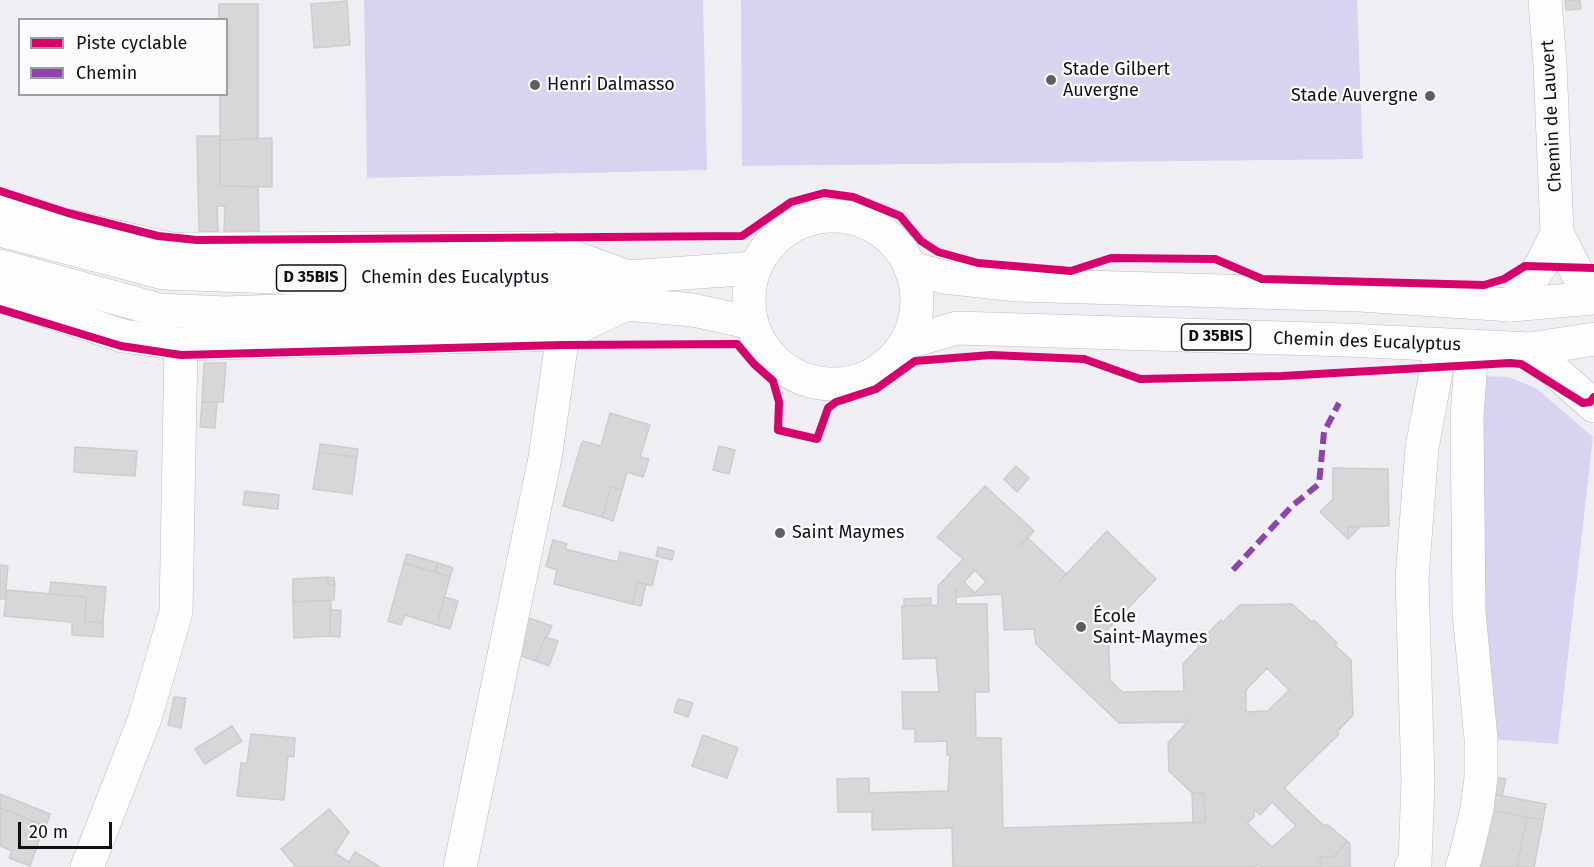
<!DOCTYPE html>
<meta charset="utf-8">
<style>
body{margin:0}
#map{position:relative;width:1594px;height:867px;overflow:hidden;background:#efeff3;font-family:"Fira Sans",sans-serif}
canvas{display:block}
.legend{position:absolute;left:18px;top:18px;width:210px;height:78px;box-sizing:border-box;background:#fcfbfe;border:2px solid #9e9da0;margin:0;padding:8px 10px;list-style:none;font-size:18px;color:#111114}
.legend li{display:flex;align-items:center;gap:12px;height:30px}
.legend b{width:30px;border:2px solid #9e9da0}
.scale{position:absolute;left:18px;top:822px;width:94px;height:27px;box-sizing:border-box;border:3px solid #111114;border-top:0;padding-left:8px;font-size:18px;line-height:21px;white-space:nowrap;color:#111114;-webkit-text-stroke:4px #fcfbfe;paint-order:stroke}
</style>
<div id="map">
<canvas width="1594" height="867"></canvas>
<ul class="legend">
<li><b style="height:8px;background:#d6006c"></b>Piste cyclable</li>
<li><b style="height:8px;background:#8e44ad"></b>Chemin</li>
</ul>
<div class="scale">20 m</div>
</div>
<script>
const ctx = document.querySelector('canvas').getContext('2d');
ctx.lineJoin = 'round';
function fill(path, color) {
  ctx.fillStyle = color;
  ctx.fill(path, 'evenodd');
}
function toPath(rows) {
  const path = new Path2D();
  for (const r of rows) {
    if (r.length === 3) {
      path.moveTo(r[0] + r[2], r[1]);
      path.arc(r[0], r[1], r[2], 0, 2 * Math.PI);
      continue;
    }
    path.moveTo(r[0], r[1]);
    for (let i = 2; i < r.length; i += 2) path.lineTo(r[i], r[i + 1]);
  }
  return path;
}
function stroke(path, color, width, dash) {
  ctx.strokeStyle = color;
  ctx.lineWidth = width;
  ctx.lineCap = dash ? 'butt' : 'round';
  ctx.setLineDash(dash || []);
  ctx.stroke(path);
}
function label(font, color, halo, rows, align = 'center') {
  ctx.font = font + ' "Fira Sans",sans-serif';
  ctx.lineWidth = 4.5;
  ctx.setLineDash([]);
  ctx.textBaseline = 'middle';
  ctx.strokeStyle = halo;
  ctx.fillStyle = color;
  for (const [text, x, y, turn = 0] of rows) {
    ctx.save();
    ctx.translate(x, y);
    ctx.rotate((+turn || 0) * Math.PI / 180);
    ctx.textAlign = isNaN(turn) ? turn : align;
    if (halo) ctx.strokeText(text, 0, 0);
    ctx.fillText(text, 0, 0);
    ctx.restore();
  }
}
const green = toPath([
 [364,0,703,0,707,170,367,178],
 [741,0,1357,0,1363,159,742,166],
 [1481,376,1508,377,1536,388,1593,437,1558,744,1490,739,1481,640]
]);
const building = toPath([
 [1565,0,1580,0,1581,9,1566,10,1565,0],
 [347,1,350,45,314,48,311,4,347,1],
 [219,4,258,4,258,139,220,140,220,94,226,94,226,20,219,20,219,4],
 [197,136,220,136,220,186,258,187,259,231,224,231,225,206,217,206,218,232,199,231,197,136],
 [272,138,272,187,220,186,220,140,272,138],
 [204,363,226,363,223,402,202,402,204,363],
 [202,402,217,402,215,428,200,427,202,402],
 [610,413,650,425,640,457,649,459,643,477,627,472,622,490,611,487,602,517,563,506,581,445,583,441,601,446,610,413],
 [320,444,358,449,357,457,319,452,320,444],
 [719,446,735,450,729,474,713,470,719,446],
 [75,447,137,451,135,476,74,472,75,447],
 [319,452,357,457,352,494,313,489,319,452],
 [1016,466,1029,478,1017,492,1004,479,1016,466],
 [1333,468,1388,469,1389,526,1348,527,1348,539,1320,512,1333,499,1333,468],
 [985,486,1034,531,1020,546,1028,538,1066,574,1059,582,1107,531,1156,579,1108,629,1110,680,1122,692,1184,691,1183,664,1199,647,1197,644,1221,620,1223,622,1240,605,1292,604,1312,622,1314,620,1337,643,1335,645,1351,660,1353,715,1337,732,1339,734,1284,788,1323,825,1328,825,1347,841,1334,857,1320,857,1321,867,1261,867,1258,864,1255,867,953,867,952,828,872,830,872,812,838,812,837,779,869,778,869,793,948,791,950,755,947,755,947,741,915,742,915,729,903,729,902,692,939,692,936,658,903,659,902,606,938,605,938,586,963,559,937,537,985,486],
 [975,570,986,582,975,593,964,582,975,570],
 [956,590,956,597,1002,594,1004,630,1034,629,1036,644,1119,723,1187,722,1190,719,1168,743,1169,771,1192,793,1204,793,1205,822,1003,828,1001,738,976,738,975,692,989,692,987,604,956,604,956,590],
 [1267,668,1289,690,1268,711,1246,712,1246,690,1267,668],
 [1272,802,1296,826,1272,847,1247,823,1254,817,1254,809,1260,815,1272,802],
 [611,487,622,490,613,521,602,517,611,487],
 [245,491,279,495,278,509,243,505,245,491],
 [1348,527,1360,527,1348,539,1348,527],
 [553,540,567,544,565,549,618,562,620,552,658,561,652,586,638,582,632,604,554,584,557,570,546,566,553,540],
 [658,547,674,551,672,560,656,556,658,547],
 [407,554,438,563,435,572,404,563,407,554],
 [404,563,450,577,437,625,405,615,401,625,388,621,404,563],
 [438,563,453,568,450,577,435,572,438,563],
 [0,565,8,566,5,599,0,599,0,565],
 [328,577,334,578,335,585,328,585,328,577],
 [328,577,328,585,335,585,334,600,293,602,293,579,328,577],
 [51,582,106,587,103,623,85,621,86,597,49,594,51,582],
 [638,582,646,584,641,606,632,604,638,582],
 [7,590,86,597,85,621,103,623,103,637,72,635,72,622,4,616,7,590],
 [444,597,458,601,450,629,437,625,444,597],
 [931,598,931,605,904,606,904,599,931,598],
 [309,601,331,601,330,636,294,638,293,602,309,601],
 [330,610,341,610,340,637,330,636,330,610],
 [526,617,552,626,547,637,545,637,536,661,518,655,526,617],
 [545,637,558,641,549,666,536,661,545,637],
 [174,697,186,698,181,728,168,725,174,697],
 [678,699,693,703,688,717,674,712,678,699],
 [232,726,242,741,205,764,195,749,232,726],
 [251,734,295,738,294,757,288,756,284,800,237,796,241,763,247,763,251,734],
 [703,735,738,748,727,778,692,766,703,735],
 [1495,777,1506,779,1502,796,1492,794,1495,777],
 [1483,792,1546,804,1543,820,1484,809,1483,792],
 [1192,793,1204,793,1205,822,1193,823,1192,793],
 [0,794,50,814,46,826,0,808,0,794],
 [0,808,31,820,25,835,39,841,30,866,9,858,12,851,0,846,0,808],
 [329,809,349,832,335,853,349,862,355,852,380,867,296,867,281,849,329,809],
 [1484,809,1527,817,1517,867,1475,867,1484,809],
 [1527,817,1543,820,1534,867,1517,867,1527,817],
 [31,820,46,826,39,841,25,835,31,820],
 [1347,841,1350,844,1350,867,1321,867,1320,857,1334,857,1347,841]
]);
const minor = toPath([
 [1545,0,1550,64,1557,233,1590,298],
 [0,210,171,249,549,248,625,276],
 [0,295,123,336,181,344,563,334,626,304],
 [1511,305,1541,266,1557,233],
 [1530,349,1594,406],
 [87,867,145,718,176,612,181,344],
 [460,867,545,458,563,334],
 [1411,867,1415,863,1418,781,1412,578,1422,448,1437,367,1444,345],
 [1462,867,1466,855,1477,809,1481,777,1481,739,1469,612,1467,416,1472,346]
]);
const major = toPath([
 [833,300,84],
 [0,230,164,273,303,278,627,277,755,268],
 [0,266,159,310,225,313,388,307,626,304,693,310,752,323],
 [910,268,944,277,1017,285,1360,295,1511,305,1594,298],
 [905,343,957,328,1347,340,1530,349,1594,339]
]);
const quiet = toPath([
 [1233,570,1292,506,1319,484,1324,432,1339,403]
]);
const cycleway = toPath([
 [0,191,68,213,158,236,197,240,742,236,791,202,824,193,853,197,900,216,921,241,938,252,978,263,1071,271,1111,258,1215,259,1262,279,1484,285,1504,279,1525,266,1594,268],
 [0,309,121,346,181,355,562,345,737,344,754,364,773,381,779,402,778,430,817,439,828,408,836,402,876,389,915,361,991,355,1084,359,1140,379,1282,376,1510,363,1521,364,1583,403,1590,402,1594,397]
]);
const markers = [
 [1051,80,6,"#5f5f62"],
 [535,85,6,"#5f5f62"],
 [1430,96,6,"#5f5f62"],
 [780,533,6,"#5f5f62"],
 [1081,627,6,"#5f5f62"]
];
const shields = [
 [311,278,69],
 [1216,337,69]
];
const shieldNames = [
 ["D 35BIS",311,278],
 ["D 35BIS",1216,337]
];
const poiNames = [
 ["Stade Gilbert",1063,70],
 ["Auvergne",1063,91],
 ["Henri Dalmasso",547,85],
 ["Stade Auvergne",1418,96,"right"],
 ["Saint Maymes",792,533],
 ["École",1093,617],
 ["Saint-Maymes",1093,638]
];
const streetNames = [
 ["Chemin de Lauvert",1552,116,-93],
 ["Chemin des Eucalyptus",455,278],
 ["Chemin des Eucalyptus",1367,342,2]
];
fill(green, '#d8d4ef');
fill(building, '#d8d6d7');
stroke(building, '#ceccce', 1.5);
stroke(minor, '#bcbcbf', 34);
stroke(major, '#bcbcbf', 34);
stroke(minor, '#fdfdfd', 33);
stroke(major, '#fdfdfd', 33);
stroke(quiet, '#8e44ad', 6, [12, 6]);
stroke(cycleway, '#d6006c', 8);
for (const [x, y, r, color] of markers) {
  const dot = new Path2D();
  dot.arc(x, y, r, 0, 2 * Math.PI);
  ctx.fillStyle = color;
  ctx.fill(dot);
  stroke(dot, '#fcfbfe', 2);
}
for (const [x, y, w] of shields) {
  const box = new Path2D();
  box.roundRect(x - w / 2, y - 13, w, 26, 4.5);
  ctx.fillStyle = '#fcfbfe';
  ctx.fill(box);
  stroke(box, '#111114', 1.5);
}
label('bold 16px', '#111114', null, shieldNames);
label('18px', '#111114', '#fcfbfe', poiNames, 'left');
label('18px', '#111114', '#fcfbfe', streetNames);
</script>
